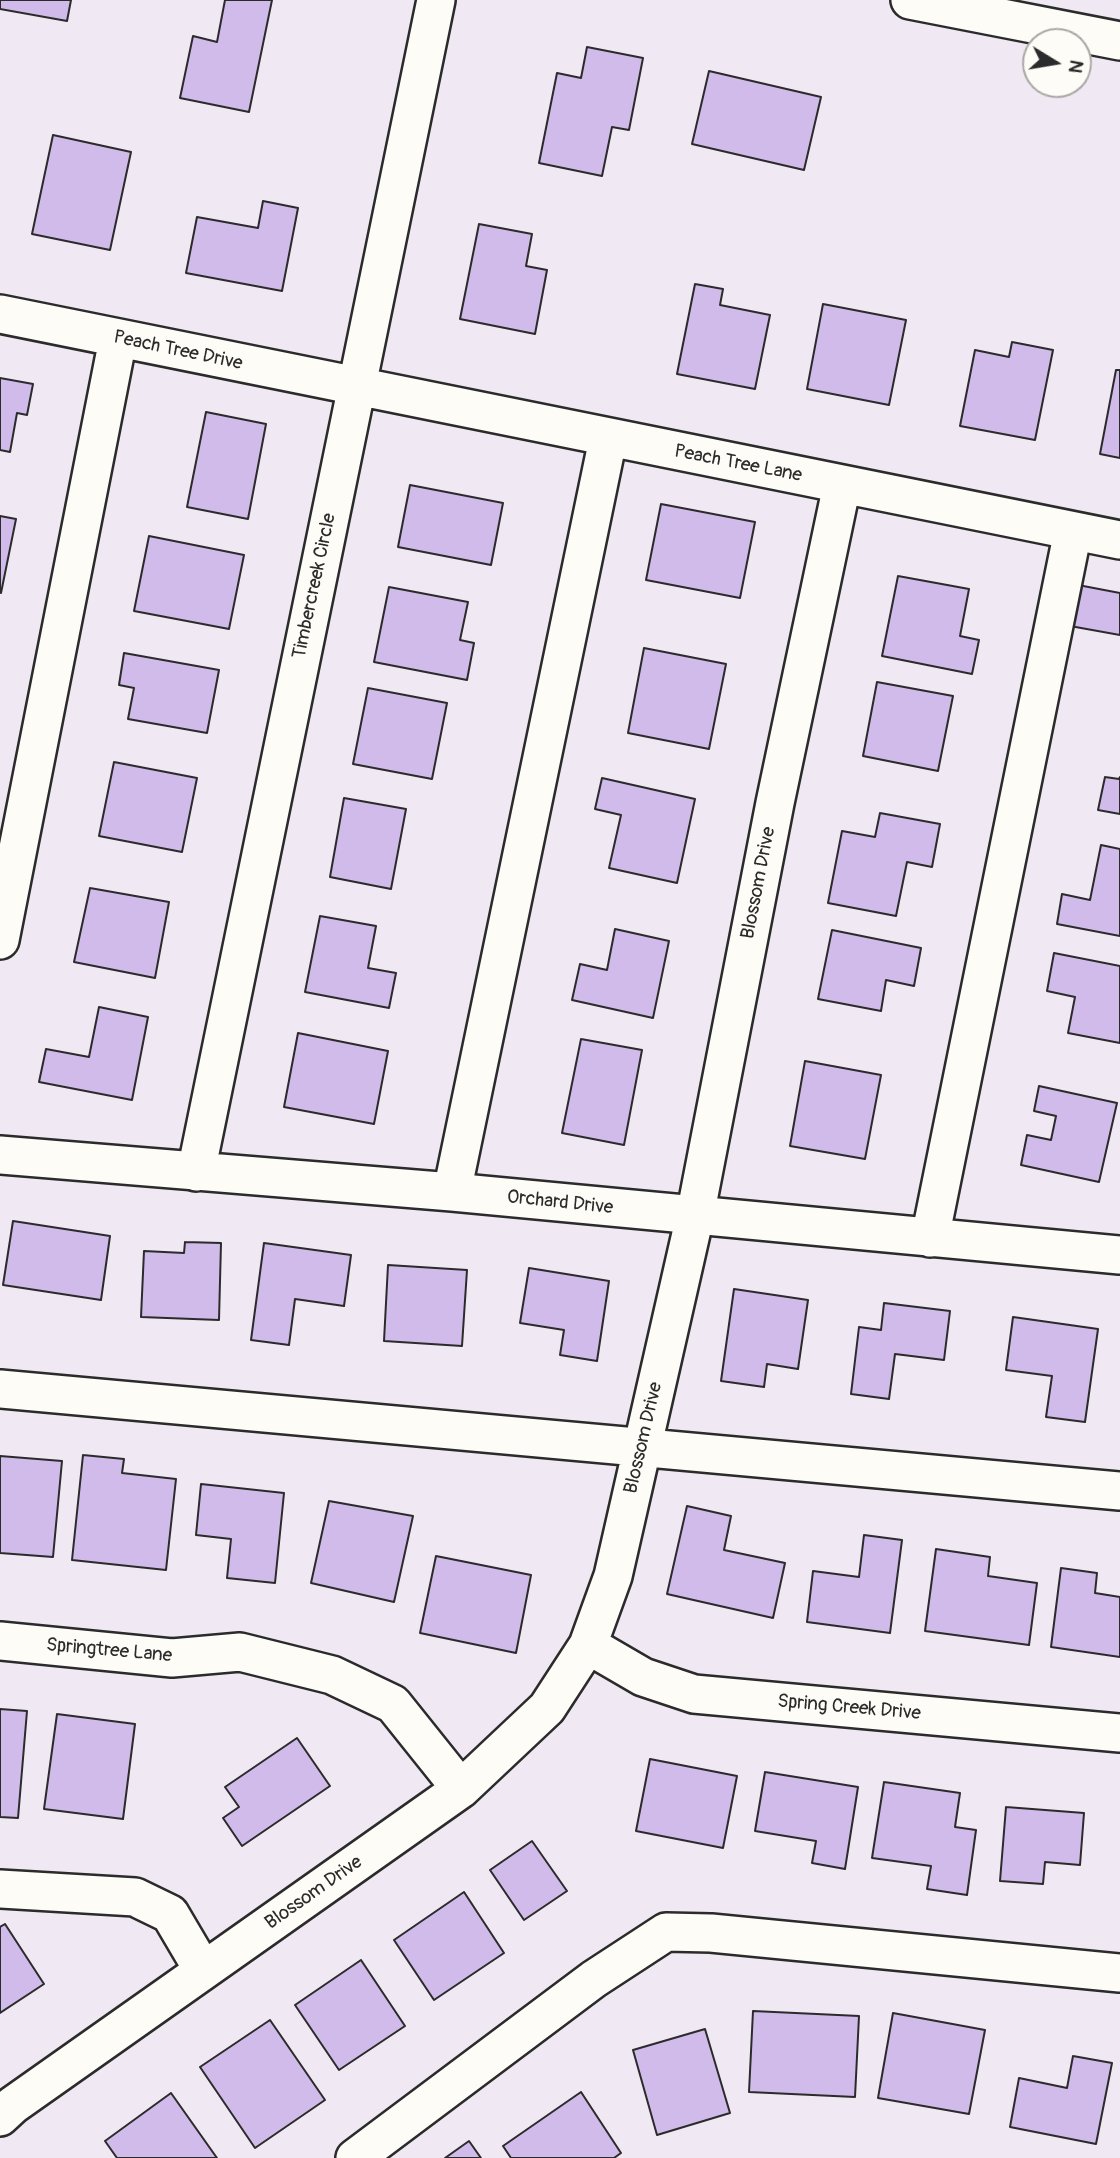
<!DOCTYPE html>
<style>
body{margin:0}
#map{position:relative;width:1120px;height:2158px;overflow:hidden;background:#f0e8f3;font-family:Pangolin,sans-serif}
canvas{display:block}
.north{position:absolute;left:1022px;top:28px;width:70px;height:70px;box-sizing:border-box;background:#fdfcf7;border:2px solid #a9a8a5;border-radius:50%;rotate:101deg;font-size:19px;font-weight:700;line-height:28px;text-align:center;color:#2b2b2b}
.north::after{content:'';display:block;margin:auto;width:24px;height:32px;background:#2b2b2b;clip-path:polygon(50% 0,100% 100%,50% 72%,0 100%)}
</style>
<div id="map">
<canvas width="1120" height="2158"></canvas>
<div class="north">N</div>
</div>
<script>
const ctx = document.querySelector('canvas').getContext('2d');
ctx.lineJoin = 'round';
function fill(path, color) {
  ctx.fillStyle = color;
  ctx.fill(path, 'evenodd');
}
function toPath(rows) {
  const path = new Path2D();
  for (const r of rows) {
    path.moveTo(r[0], r[1]);
    for (let i = 2; i < r.length; i += 2) path.lineTo(r[i], r[i + 1]);
  }
  return path;
}
function stroke(path, color, width, dash) {
  ctx.strokeStyle = color;
  ctx.lineWidth = width;
  ctx.lineCap = dash ? 'butt' : 'round';
  ctx.setLineDash(dash || []);
  ctx.stroke(path);
}
function label(font, color, halo, rows, align = 'center') {
  ctx.font = font + ' Pangolin,sans-serif';
  ctx.lineWidth = 6;
  ctx.setLineDash([]);
  ctx.textBaseline = 'middle';
  ctx.strokeStyle = halo;
  ctx.fillStyle = color;
  for (const [text, x, y, turn = 0] of rows) {
    ctx.save();
    ctx.translate(x, y);
    ctx.rotate((+turn || 0) * Math.PI / 180);
    ctx.textAlign = isNaN(turn) ? turn : align;
    if (halo) ctx.strokeText(text, 0, 0);
    ctx.fillText(text, 0, 0);
    ctx.restore();
  }
}
const building = toPath([
 [0,0,71,0,67,21,0,9,0,0],
 [225,0,272,0,249,112,180,98,193,36,217,42,225,0],
 [587,47,643,58,629,130,612,127,602,176,539,163,557,73,581,78,587,47],
 [709,71,821,97,804,170,692,144,709,71],
 [53,135,131,152,110,250,32,234,53,135],
 [263,201,298,208,282,291,186,273,197,217,258,228,263,201],
 [479,224,532,234,526,266,547,270,535,334,460,319,479,224],
 [695,284,723,289,720,305,770,315,755,389,677,374,695,284],
 [823,304,906,320,889,405,807,389,823,304],
 [1012,342,1053,350,1035,440,960,426,975,350,1009,357,1012,342],
 [1116,370,1120,370,1120,458,1100,454,1116,370],
 [0,378,33,384,27,415,17,413,10,452,0,450,0,378],
 [206,412,266,424,248,519,187,507,206,412],
 [410,485,503,503,491,565,398,547,410,485],
 [661,504,755,522,740,598,646,580,661,504],
 [0,516,16,519,1,593,0,592,0,516],
 [149,536,244,555,229,629,134,611,149,536],
 [898,576,969,589,960,636,979,640,972,674,882,656,898,576],
 [1078,585,1120,593,1120,635,1070,626,1078,585],
 [389,587,468,602,460,640,474,643,467,680,374,662,389,587],
 [644,648,726,664,709,749,628,733,644,648],
 [124,653,219,670,207,733,128,719,134,688,119,685,124,653],
 [877,682,953,696,938,771,863,756,877,682],
 [368,688,447,703,432,779,353,764,368,688],
 [114,762,197,778,182,852,99,836,114,762],
 [1105,777,1119,779,1120,777,1120,814,1098,810,1105,777],
 [602,778,695,799,677,883,609,868,621,815,595,809,602,778],
 [344,798,406,809,391,889,330,877,344,798],
 [880,813,940,824,932,867,907,862,896,916,828,903,842,831,875,837,880,813],
 [1101,845,1120,849,1120,936,1057,924,1062,894,1090,900,1101,845],
 [90,888,169,902,155,978,74,962,90,888],
 [320,916,376,926,368,968,396,973,389,1008,305,992,320,916],
 [615,929,669,941,653,1018,572,1000,580,964,607,970,615,929],
 [832,930,921,948,914,986,886,980,881,1011,818,999,832,930],
 [1054,953,1120,966,1120,1043,1068,1033,1075,997,1047,991,1054,953],
 [99,1007,148,1017,132,1100,39,1082,46,1049,89,1057,99,1007],
 [298,1033,388,1051,374,1124,284,1107,298,1033],
 [581,1039,642,1050,624,1145,562,1133,581,1039],
 [805,1061,881,1075,865,1159,790,1146,805,1061],
 [1039,1086,1117,1103,1099,1182,1021,1165,1027,1135,1051,1140,1056,1116,1034,1111,1039,1086],
 [13,1221,110,1236,101,1300,3,1285,13,1221],
 [185,1242,221,1243,219,1320,141,1317,144,1251,184,1253,185,1242],
 [264,1243,351,1255,344,1306,295,1299,289,1345,251,1340,264,1243],
 [388,1265,467,1270,462,1346,384,1341,388,1265],
 [529,1268,609,1281,597,1361,560,1355,564,1330,520,1323,529,1268],
 [734,1289,808,1300,798,1369,767,1364,764,1387,721,1381,734,1289],
 [884,1303,950,1311,944,1360,895,1354,889,1399,851,1394,859,1327,881,1330,884,1303],
 [1013,1317,1098,1329,1085,1422,1046,1417,1052,1376,1006,1370,1013,1317],
 [83,1455,124,1459,122,1473,176,1479,166,1570,72,1560,83,1455],
 [0,1456,62,1461,53,1557,0,1553,0,1456],
 [201,1484,284,1493,275,1583,227,1578,231,1539,196,1535,201,1484],
 [329,1501,413,1516,394,1602,311,1583,329,1501],
 [687,1506,731,1516,724,1550,785,1563,773,1618,667,1594,687,1506],
 [864,1535,902,1540,890,1633,807,1622,813,1571,859,1577,864,1535],
 [936,1549,990,1557,988,1576,1037,1583,1029,1645,925,1631,936,1549],
 [436,1556,531,1575,516,1653,420,1633,436,1556],
 [1061,1568,1097,1573,1095,1593,1120,1597,1120,1657,1051,1647,1061,1568],
 [0,1709,27,1711,18,1818,0,1817,0,1709],
 [57,1714,135,1724,123,1819,44,1809,57,1714],
 [297,1738,330,1786,242,1846,223,1818,239,1807,225,1787,297,1738],
 [650,1759,737,1776,723,1848,636,1831,650,1759],
 [765,1772,858,1787,845,1869,812,1863,816,1841,755,1831,765,1772],
 [884,1782,960,1793,955,1827,976,1830,967,1895,927,1889,931,1866,872,1858,884,1782],
 [1006,1807,1084,1813,1080,1865,1045,1862,1043,1884,1000,1881,1006,1807],
 [532,1841,567,1891,524,1920,490,1870,532,1841],
 [464,1892,504,1953,434,2000,394,1940,464,1892],
 [5,1924,44,1984,0,2013,0,1927,5,1924],
 [361,1960,405,2026,339,2070,295,2005,361,1960],
 [753,2011,859,2016,855,2097,749,2092,753,2011],
 [893,2013,985,2030,969,2114,878,2098,893,2013],
 [270,2020,325,2100,255,2148,200,2067,270,2020],
 [705,2029,730,2113,657,2135,633,2050,705,2029],
 [1073,2056,1112,2063,1096,2144,1010,2127,1019,2078,1067,2088,1073,2056],
 [581,2092,621,2153,614,2158,511,2158,503,2146,581,2092],
 [171,2093,217,2158,117,2158,105,2141,171,2093],
 [469,2141,481,2158,445,2158,469,2141]
]);
const minor = toPath([
 [910,0,1120,41],
 [0,314,1120,540],
 [0,940,118,339],
 [0,1155,452,1192,1120,1255],
 [196,1172,436,0],
 [452,1192,608,439],
 [930,1238,1073,531],
 [0,1389,1120,1491],
 [0,1641,172,1658,240,1652,332,1675,393,1704,461,1789],
 [588,1645,643,1677,694,1694,1120,1733],
 [0,1889,135,1897,170,1914,203,1970],
 [0,2117,13,2105,461,1789,547,1708,588,1645,613,1576,695,1216,775,803,842,485],
 [355,2158,594,1979,666,1932,711,1933,1120,1973]
]);
const streetNames = [
 ["Peach Tree Drive",178,351,12],
 ["Peach Tree Lane",738,464,11],
 ["Timbercreek Circle",315,586,-78],
 ["Blossom Drive",759,883,-79],
 ["Orchard Drive",560,1203,6],
 ["Blossom Drive",644,1438,-77],
 ["Springtree Lane",109,1651,5],
 ["Spring Creek Drive",849,1708,5],
 ["Blossom Drive",314,1893,-35]
];
fill(building, '#d0bbeb');
stroke(building, '#2b2b2b', 2);
stroke(minor, '#2b2b2b', 42);
stroke(minor, '#fdfcf7', 37);
label('19px', '#2b2b2b', '#fdfcf7', streetNames);
</script>
